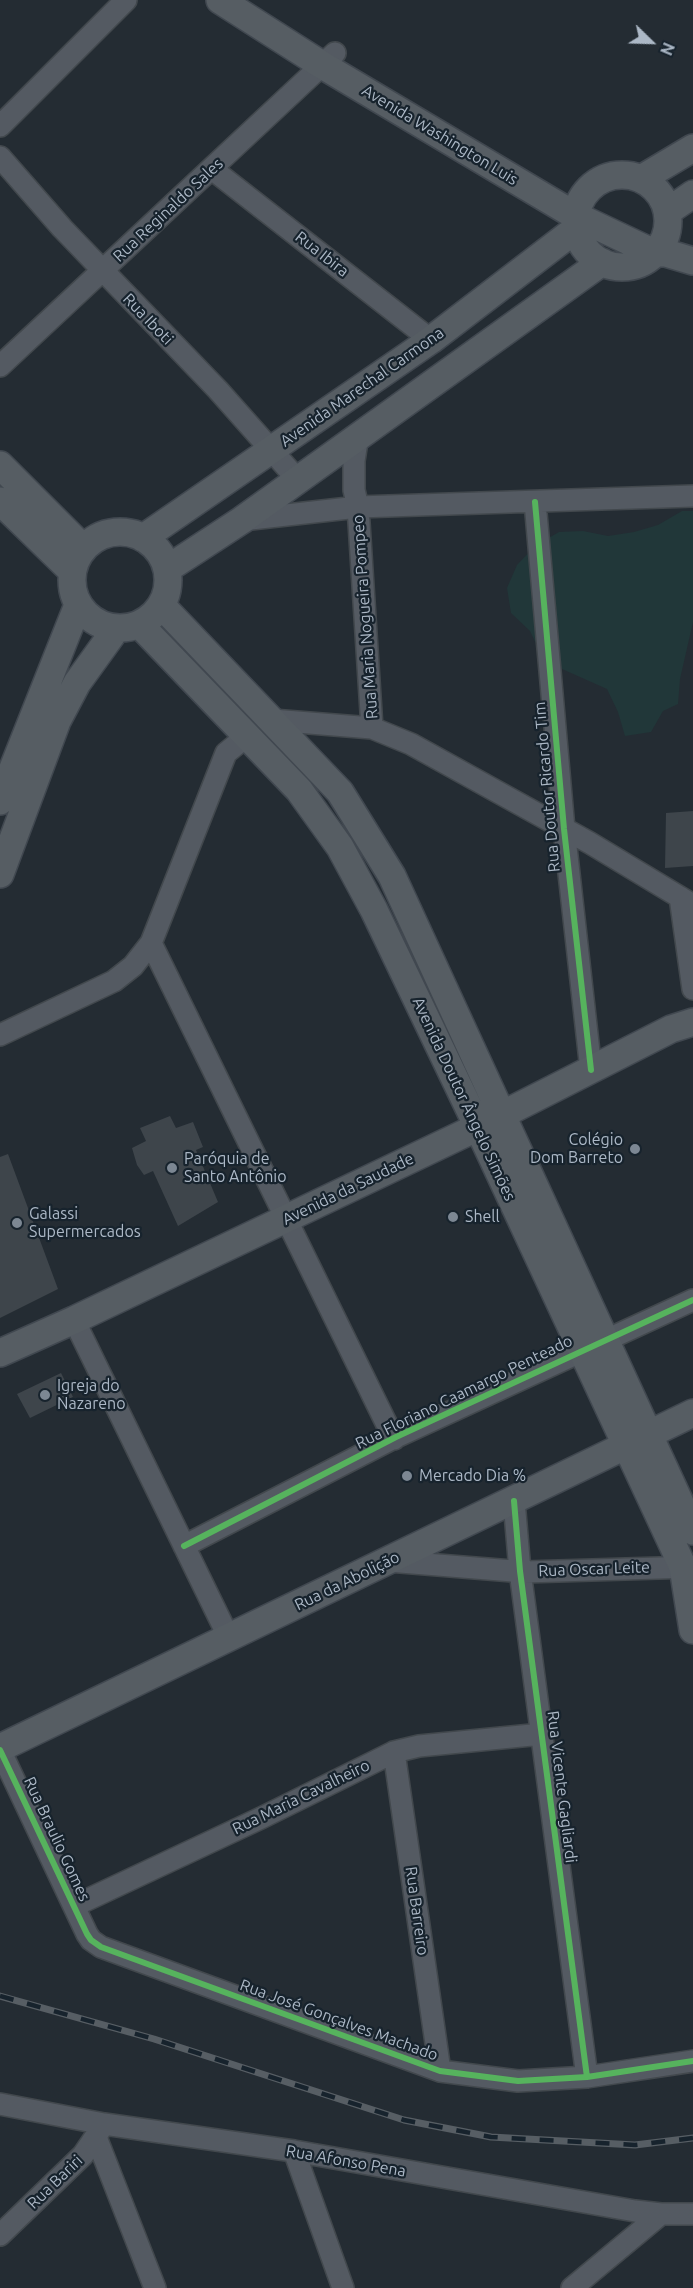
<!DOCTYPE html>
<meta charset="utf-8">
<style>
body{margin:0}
#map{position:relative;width:693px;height:2288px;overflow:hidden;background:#242c33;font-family:Ubuntu,sans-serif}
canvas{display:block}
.north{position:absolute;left:621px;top:12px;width:60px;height:60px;-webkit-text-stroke:4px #17232d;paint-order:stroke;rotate:113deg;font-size:16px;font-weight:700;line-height:24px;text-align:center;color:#acb8c6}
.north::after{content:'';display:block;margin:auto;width:21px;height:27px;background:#acb8c6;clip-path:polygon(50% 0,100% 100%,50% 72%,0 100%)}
</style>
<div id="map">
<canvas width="693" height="2288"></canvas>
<div class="north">N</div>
</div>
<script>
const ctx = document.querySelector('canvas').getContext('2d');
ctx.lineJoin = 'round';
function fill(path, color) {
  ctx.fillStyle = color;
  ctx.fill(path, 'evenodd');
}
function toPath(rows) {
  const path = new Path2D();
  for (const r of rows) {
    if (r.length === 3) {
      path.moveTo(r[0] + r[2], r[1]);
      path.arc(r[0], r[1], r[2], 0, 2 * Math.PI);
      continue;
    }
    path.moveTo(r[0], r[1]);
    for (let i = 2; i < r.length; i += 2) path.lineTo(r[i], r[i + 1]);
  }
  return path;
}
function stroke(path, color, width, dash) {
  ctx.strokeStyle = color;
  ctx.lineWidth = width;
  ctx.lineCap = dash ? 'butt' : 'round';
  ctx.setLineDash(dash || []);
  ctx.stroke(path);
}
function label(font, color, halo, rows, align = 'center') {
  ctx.font = font + ' Ubuntu,sans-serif';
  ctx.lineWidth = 4.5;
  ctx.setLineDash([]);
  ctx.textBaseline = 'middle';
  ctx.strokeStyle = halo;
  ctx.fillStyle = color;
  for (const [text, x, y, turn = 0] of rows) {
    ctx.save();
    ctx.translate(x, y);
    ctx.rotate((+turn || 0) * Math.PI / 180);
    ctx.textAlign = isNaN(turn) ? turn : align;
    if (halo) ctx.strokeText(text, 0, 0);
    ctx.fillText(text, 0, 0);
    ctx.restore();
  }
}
const green = toPath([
 [682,511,693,511,693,622,680,679,678,704,663,711,651,732,625,736,618,712,607,689,562,669,541,654,530,631,511,613,507,588,517,565,535,546,559,532,583,531,608,536,634,532,658,525]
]);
const building = toPath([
 [693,811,693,866,665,868,666,813],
 [170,1116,176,1128,193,1122,203,1147,196,1150,218,1202,178,1226,153,1171,144,1175,137,1165,132,1148,146,1141,140,1128],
 [8,1154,58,1289,0,1318,0,1157],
 [61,1373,73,1397,30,1418,17,1394]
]);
const minor = toPath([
 [0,126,126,0],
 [0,157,62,228,218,390,297,479],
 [212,169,431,340],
 [0,366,335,53],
 [358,435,354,461,354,490,358,507,372,728],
 [535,502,564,829,591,1070],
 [242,520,358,507,693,496],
 [272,720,372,728,411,744,590,843,693,905],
 [680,897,693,989],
 [151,943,394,1439],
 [0,1035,114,981,133,966,151,943,226,753,248,735],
 [74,1320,229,1638],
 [514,1501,520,1571,587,2077],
 [184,1546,396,1437,693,1300],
 [388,1561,525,1572,693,1567],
 [0,1750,87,1934,91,1940,101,1947,440,2071,518,2081,587,2077,693,2061],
 [394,1752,440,2071],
 [74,1906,261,1818,394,1752,419,1746,542,1734],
 [0,2104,104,2124,294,2151,635,2211,661,2214,693,2214],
 [96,2137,155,2288],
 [294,2151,343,2288],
 [0,2235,83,2155,102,2127],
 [572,2288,661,2214]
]);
const major = toPath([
 [220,0,322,65,576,216,654,253,666,253,693,261],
 [622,221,46],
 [641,179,693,148],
 [667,212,693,194],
 [0,465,83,548],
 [0,501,72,571],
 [120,580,48],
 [143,538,431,340,576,229],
 [167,569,242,520,602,262],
 [162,606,340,792,392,876,693,1531],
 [141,626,299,790,340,847,374,910,478,1127,683,1567,693,1630],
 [0,801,78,605],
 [0,874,57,721,77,683,116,629],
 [0,1353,74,1320,478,1127,671,1029,693,1022],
 [0,1748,693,1413]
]);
const rail = toPath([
 [0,1996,154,2039,404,2120,491,2137,635,2145,693,2138]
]);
const cycleway = toPath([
 [535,502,564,829,591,1070],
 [514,1501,520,1571,587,2077],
 [184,1546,396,1437,693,1300],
 [0,1750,87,1934,91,1940,101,1947,440,2071,518,2081,587,2077,693,2061]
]);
const markers = [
 [635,1149,6,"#7c8793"],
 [172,1168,6,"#7c8793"],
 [453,1217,6,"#7c8793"],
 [17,1223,6,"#7c8793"],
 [45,1395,6,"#7c8793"],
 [407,1476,6,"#7c8793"]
];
const streetNames = [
 ["Avenida Washington Luis",440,135,31],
 ["Rua Reginaldo Sales",168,210,-43],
 ["Rua Ibira",322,254,38],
 ["Rua Iboti",148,319,46],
 ["Avenida Marechal Carmona",362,387,-35],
 ["Rua Maria Nogueira Pompeo",365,617,-94],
 ["Rua Doutor Ricardo Tim",547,787,-95],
 ["Avenida Doutor Ângelo Simões",464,1099,65],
 ["Avenida da Saudade",348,1189,-26],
 ["Rua Floriano Caamargo Penteado",464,1392,-26],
 ["Rua Oscar Leite",594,1569,-2],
 ["Rua da Abolição",347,1581,-26],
 ["Rua Vicente Gagliardi",562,1787,83],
 ["Rua Maria Cavalheiro",301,1797,-26],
 ["Rua Braulio Gomes",57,1839,65],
 ["Rua Barreiro",417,1911,82],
 ["Rua José Gonçalves Machado",339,2020,20],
 ["Rua Afonso Pena",346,2161,10],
 ["Rua Bariri",55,2182,-44]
];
const poiNames = [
 ["Colégio",623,1140,"right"],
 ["Dom Barreto",623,1158,"right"],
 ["Paróquia de",184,1159],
 ["Santo Antônio",184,1177],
 ["Galassi",29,1214],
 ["Supermercados",29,1232],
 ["Shell",465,1217],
 ["Igreja do",57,1386],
 ["Nazareno",57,1404],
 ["Mercado Dia %",419,1476]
];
fill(green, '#213739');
fill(building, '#3e454b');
stroke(minor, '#42484d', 24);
stroke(major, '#414850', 30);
stroke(minor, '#545a62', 21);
stroke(major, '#565d63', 27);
stroke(rail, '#575e64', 7);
stroke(rail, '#17232d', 4.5, [14]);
stroke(cycleway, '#56b35d', 6);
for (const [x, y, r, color] of markers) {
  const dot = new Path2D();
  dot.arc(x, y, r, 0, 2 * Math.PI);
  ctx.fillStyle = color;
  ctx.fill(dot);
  stroke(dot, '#17232d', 2);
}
label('16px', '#acb8c6', '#17232d', streetNames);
label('16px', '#acb8c6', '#17232d', poiNames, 'left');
</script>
